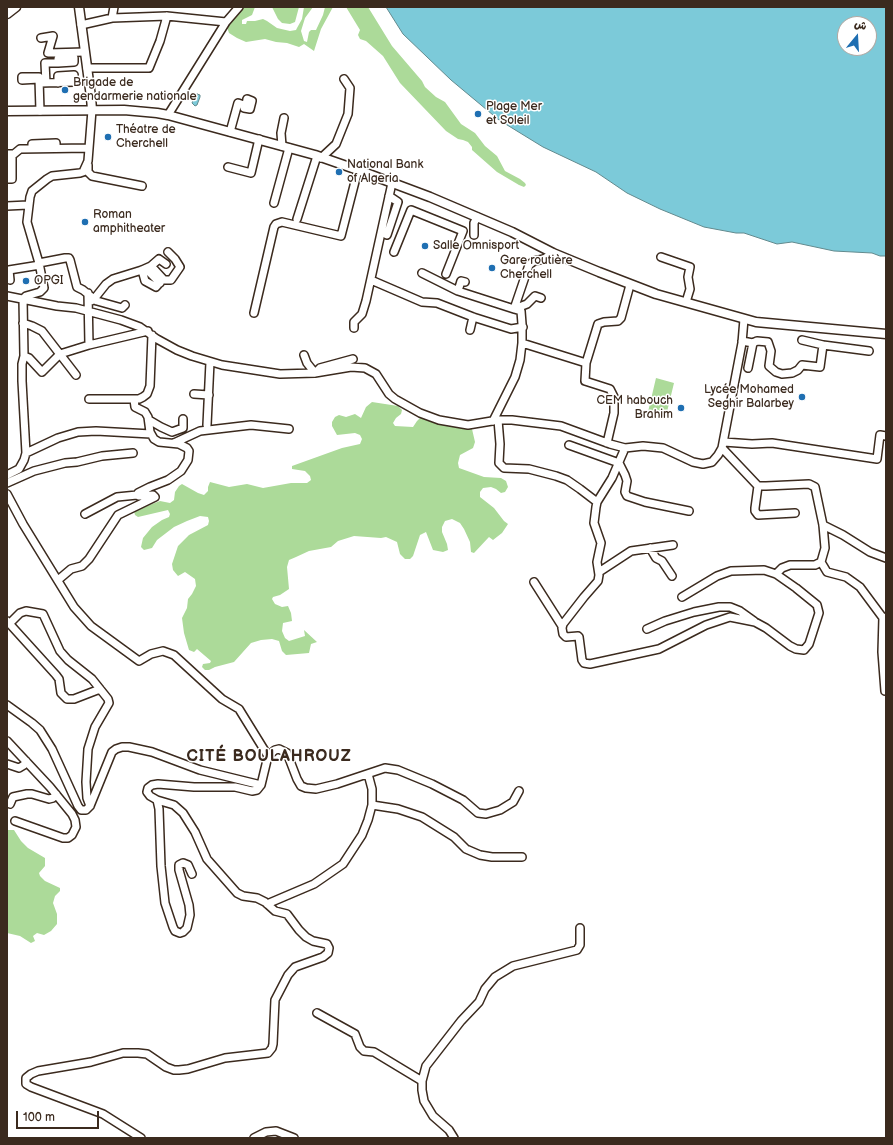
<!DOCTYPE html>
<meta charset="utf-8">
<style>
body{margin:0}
#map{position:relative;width:893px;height:1145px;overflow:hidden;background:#fff;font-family:"Balsamiq Sans","Playpen Sans Arabic",sans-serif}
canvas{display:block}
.frame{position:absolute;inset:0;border:8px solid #3b2a1e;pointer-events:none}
.north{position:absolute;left:837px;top:16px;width:40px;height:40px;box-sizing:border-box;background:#fff;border:1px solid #b1aaa5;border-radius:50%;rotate:18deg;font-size:11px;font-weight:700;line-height:16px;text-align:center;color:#3b2a1e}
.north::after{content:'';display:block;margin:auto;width:14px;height:18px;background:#1f6fb2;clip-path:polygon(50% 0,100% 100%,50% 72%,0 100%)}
.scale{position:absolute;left:16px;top:1111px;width:83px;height:18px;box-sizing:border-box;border:2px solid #3b2a1e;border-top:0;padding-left:5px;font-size:12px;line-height:14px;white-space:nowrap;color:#3b2a1e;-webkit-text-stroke:3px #fff;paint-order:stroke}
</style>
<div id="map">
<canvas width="893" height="1145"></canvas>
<div class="frame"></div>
<div class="north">ش</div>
<div class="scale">100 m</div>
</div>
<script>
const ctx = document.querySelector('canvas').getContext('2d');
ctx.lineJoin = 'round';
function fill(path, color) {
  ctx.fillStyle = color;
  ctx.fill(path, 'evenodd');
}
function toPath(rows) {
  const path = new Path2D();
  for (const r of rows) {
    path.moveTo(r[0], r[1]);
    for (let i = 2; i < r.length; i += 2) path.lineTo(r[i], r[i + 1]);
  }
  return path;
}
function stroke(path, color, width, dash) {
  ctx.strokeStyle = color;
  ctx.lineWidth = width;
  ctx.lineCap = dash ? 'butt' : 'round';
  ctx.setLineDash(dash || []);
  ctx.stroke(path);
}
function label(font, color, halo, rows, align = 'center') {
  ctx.font = font + ' "Balsamiq Sans",sans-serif';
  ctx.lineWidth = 3;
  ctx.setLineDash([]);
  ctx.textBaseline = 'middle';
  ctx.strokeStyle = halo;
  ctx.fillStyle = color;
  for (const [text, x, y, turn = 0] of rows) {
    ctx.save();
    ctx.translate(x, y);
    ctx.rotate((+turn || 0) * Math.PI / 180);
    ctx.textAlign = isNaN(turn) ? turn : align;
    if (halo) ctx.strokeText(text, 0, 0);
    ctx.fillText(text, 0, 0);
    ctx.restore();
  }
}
const green = toPath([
 [241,7,255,7,252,15,242,20,242,24,246,24,247,21,255,21,263,19,267,21,277,28,290,31,296,30,297,28,302,19,304,7,313,7,305,18,301,31,304,41,307,42,309,32,311,30,316,30,323,15,325,7,333,7,321,29,314,51,304,44,299,47,287,43,276,42,265,39,246,42,237,38,229,33,227,27],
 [272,7,299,7,295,22,290,24,282,23,278,19],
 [346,7,368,7,392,46,422,81,425,87,436,97,445,102,461,124,475,133,485,146,497,156,505,171,520,179,525,183,526,185,524,187,519,185,497,172,472,150,472,147,468,142,463,140,458,139,446,131,400,83,383,56,366,41,360,39,358,35,360,30],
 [656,378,674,383,666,416,648,412],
 [372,402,398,406,402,410,401,414,396,418,393,423,395,426,413,427,417,421,420,418,448,426,472,429,475,442,473,448,460,455,458,463,459,468,484,477,501,478,506,481,508,487,505,492,501,493,496,489,491,487,483,488,480,492,480,497,494,508,504,521,508,524,502,533,493,540,489,537,474,553,471,552,470,542,464,529,460,523,452,519,445,521,442,527,442,532,447,544,448,550,443,552,433,550,426,532,420,535,413,556,410,559,405,559,400,554,397,542,386,537,381,538,354,536,338,541,331,547,309,551,296,557,289,560,287,567,289,589,280,595,273,597,272,599,275,604,282,607,288,606,291,613,292,621,283,623,282,631,285,638,289,641,305,636,304,630,317,642,311,644,309,653,286,655,282,651,279,641,272,639,261,640,251,643,234,662,215,667,209,670,205,670,202,667,203,664,210,663,211,661,197,649,194,652,189,650,184,633,182,618,187,608,188,599,192,594,196,586,195,579,185,572,178,576,173,570,172,564,178,546,189,535,208,525,209,521,208,517,200,516,187,521,174,527,157,540,152,548,144,550,141,547,143,538,152,527,162,520,169,517,170,514,168,510,138,517,135,515,134,511,160,501,170,503,174,500,175,492,179,486,182,484,198,493,204,495,208,491,208,487,210,482,229,487,247,484,263,488,291,483,307,483,311,480,310,476,305,471,292,469,292,466,342,448,360,444,362,439,360,435,355,433,337,435,332,426,332,422,335,417,339,415,346,417,355,414,361,418,366,407],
 [7,830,14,830,21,841,28,848,45,858,45,866,39,873,40,876,45,881,60,888,60,891,55,896,53,903,57,914,57,924,51,931,44,935,37,933,33,936,35,941,31,943,20,936,7,933]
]);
const water = toPath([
 [386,7,886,7,886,256,880,256,872,253,834,251,792,242,777,244,744,233,736,233,704,227,660,209,627,193,596,172,543,147,499,120,451,80,403,34,386,7],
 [845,24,869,24,869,48,845,48,845,24],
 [197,94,200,95,200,97,197,105,195,106,192,103,195,95,197,94]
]);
const minor = toPath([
 [112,18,167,16,226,22],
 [81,25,112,18,114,7],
 [41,38,53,36,48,53,85,52],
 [87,68,149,68,160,41,167,16],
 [39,79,39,77,22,77,22,80,39,79,40,111],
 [41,83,74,82,74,75,58,76,58,83],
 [46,83,45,63,58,63,74,62,74,58,58,59,58,63],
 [168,115,226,22,239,7],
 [230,132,238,103,244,105,244,108,250,109,252,101,247,99,246,105,244,105],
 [282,146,281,133,284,118],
 [32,149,32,144,56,143,56,148],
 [7,154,14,154,20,149,89,148],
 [7,154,8,179,12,179,12,154],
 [321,158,336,144,348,114,350,88,344,79],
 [88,165,88,172,92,176,142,186],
 [228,167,251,173,259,139],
 [274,203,289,148],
 [7,206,28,205],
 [297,219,317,156],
 [387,235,398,202,389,196],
 [474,235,474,223,477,217],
 [394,252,411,210,463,231,446,274],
 [661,257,690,267,688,277,690,289,686,302],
 [39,263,65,258,69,258,70,260,77,287,83,290,94,299,106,284,113,279,142,270,151,266,159,259,166,264],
 [151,266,164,280,171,280,180,267,175,259,168,252],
 [146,269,160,283],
 [142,270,145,281,156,287,163,279],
 [422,273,458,291,514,309,527,304,535,296,541,298],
 [10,280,9,270,40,265],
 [371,280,422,302,437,303,473,317,511,329,523,327],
 [458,291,461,281,465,282],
 [7,296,57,306,76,308,121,320,140,327,157,339,177,350,192,356,222,365,280,374,315,373,351,367,365,368,376,374,389,394,395,399,420,413,439,420,468,425,498,420,512,420,561,426,610,444,625,448,643,446,663,448,693,462,703,464,712,462,718,455,722,448,742,343,744,319],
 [91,301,94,299,97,301,122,308,125,305],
 [254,313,274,227,276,224,282,222,341,236,358,170],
 [23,323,32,326,42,331,76,375],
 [354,328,354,322,362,314,366,301,392,183],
 [470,330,473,317],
 [802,340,823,345],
 [742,341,753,343,748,368],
 [522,343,586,363],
 [753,343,757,341,768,342,771,351,769,366,776,372,782,374,792,373,798,370,802,365,820,367,823,345,869,351],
 [89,345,148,331],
 [304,355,307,363,315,373,320,368,353,359],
 [24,356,29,358,42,372,60,354,89,345,88,293],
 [194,394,209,395],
 [89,399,139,399,143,397,147,394,150,386,152,335],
 [149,420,161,427,172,432,183,428,183,419],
 [498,420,500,444,499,463,504,468,529,469,556,476,567,480,580,489,597,502],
 [493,421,515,377,520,360,522,343,522,324,521,311,514,309,529,265,534,261,544,259,553,253],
 [207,425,210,362],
 [724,442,752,444,772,443,877,459,880,435,886,436],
 [174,443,200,431,251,425,289,429],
 [607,443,614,413,614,397,610,389,585,381,586,363,598,324,604,322,618,321,621,318,630,285],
 [569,445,619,463,625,475,627,481,625,492,627,496,645,502,689,511],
 [625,448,612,478,597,502,596,507,594,523,601,543,597,562,599,575,598,581,584,597,563,624,562,628,563,634,566,637,578,636,579,637,582,660,584,663,590,664,659,649,706,625,730,617,755,622,766,628,790,646,796,649,804,650,809,644,819,613,817,605,796,588,776,574,764,570,731,571,717,576,682,597],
 [722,448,758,486,766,486,809,484,815,487,823,525,825,548,821,562,815,565,790,565,782,568,776,574],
 [26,453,58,438,78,432,96,431,151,434],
 [7,475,19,469,24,460,26,453,22,381,22,364,24,356,23,299,26,296,40,292,44,288,39,263,27,222,30,197,32,191,47,179,52,176,80,173,83,172,88,161,92,110],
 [7,483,34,471,65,463,77,462,102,456,133,453],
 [758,486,755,508,755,511,758,515,795,513],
 [7,494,23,524,74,607,91,626,139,661,151,654,163,651,174,655,222,699,239,709,268,756,261,785],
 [85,514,117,497,137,495],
 [823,525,843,535,870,552,886,558],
 [650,548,656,558,662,561,672,576],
 [821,562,827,572,846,577,860,587,886,622],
 [599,572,631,551,673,545],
 [58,580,71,569,82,566,89,559,118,515,155,497,153,495,139,496,137,495,138,493,150,487,168,480,181,471,188,460,189,451,187,448,179,444,159,442,154,439,150,432,148,417,145,412,135,407,134,399],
 [534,582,562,626],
 [883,617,882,652,885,691],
 [7,621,56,675,59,679,61,693,67,699,74,699,100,689],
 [10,623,20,613,26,611,43,614,60,651,68,660,92,679,108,699,109,703,95,727,88,749,86,782,87,798,90,806],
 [647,629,665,621,694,612,719,607,730,607,740,611,754,621],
 [7,705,32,723,40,730,52,749,78,806,81,810,86,810,90,806,112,752,116,749,122,747,129,747,152,752,200,770,261,785,257,790,252,791,235,787,194,787,158,784,152,785,148,788,147,792,150,796,157,800,174,805,183,813,195,832,207,859,237,893,243,896,257,898,265,902,275,911,287,914,299,930,306,937,313,941,327,944,329,948,328,953,323,957,295,967,288,975,275,1000,273,1044,272,1048,268,1053,225,1058,188,1069,179,1070,174,1070,166,1067,147,1054,138,1053,123,1053,91,1062,38,1071,31,1074,26,1078,26,1084,31,1087,103,1114,141,1138],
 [7,741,50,787,72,814,75,820,76,827,72,835,68,838,63,838,15,821],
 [268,756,275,750,279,749,287,753,297,779,301,786,306,788,316,789,337,784,385,768,398,770,432,784,463,800,478,813,486,814,500,810,513,802,519,791],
 [7,764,19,768,24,765,26,761],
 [157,800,159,809,161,866,165,903,173,927,175,931,180,933,183,932,187,928,190,915,189,905,179,870,179,865,183,863,188,865,192,874],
 [10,804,13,797,27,794,32,794,49,799,53,798,56,794],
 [372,805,398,809,422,817,454,837,466,849,480,855,492,857,522,857],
 [267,904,314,884,343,864,362,835,368,820,372,805,372,789,368,774],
 [317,1013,355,1034,360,1047,364,1051,374,1052,422,1081],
 [254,1138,266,1132,276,1131,294,1138],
 [454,1138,449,1130,433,1116,424,1101,422,1090,422,1081,426,1066,461,1021,479,1002,485,989,495,977,513,966,577,950,580,945,580,928]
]);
const major = toPath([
 [79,7,91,97,92,110],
 [7,14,16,7],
 [7,111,124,110,157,113,168,115,315,155,358,170,430,197,512,232,553,253,599,272,656,294,756,322,886,334]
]);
const markers = [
 [65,90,4,"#1f6fb2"],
 [478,114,4,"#1f6fb2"],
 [108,137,4,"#1f6fb2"],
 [339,172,4,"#1f6fb2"],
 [85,222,4,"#1f6fb2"],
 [425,246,4,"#1f6fb2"],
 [492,268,4,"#1f6fb2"],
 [26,281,4,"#1f6fb2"],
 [802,397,4,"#1f6fb2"],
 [681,408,4,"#1f6fb2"]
];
const poiNames = [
 ["Brigade de",73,83],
 ["gendarmerie nationale",73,97],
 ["Plage Mer",486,107],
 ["et Soleil",486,121],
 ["Théatre de",116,130],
 ["Cherchell",116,144],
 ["National Bank",347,165],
 ["of Algeria",347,179],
 ["Roman",93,215],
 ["amphitheater",93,229],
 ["Salle Omnisport",433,246],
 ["Gare routière",500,261],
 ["Cherchell",500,275],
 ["OPGI",34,281],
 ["Lycée Mohamed",794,390,"right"],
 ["Seghir Balarbey",794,404,"right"],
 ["CEM habouch",673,401,"right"],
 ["Brahim",673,415,"right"]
];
const districtNames = [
 ["CITÉ BOULAHROUZ",269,757]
];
fill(green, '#acda99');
fill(water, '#7ccad9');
stroke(water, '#628a8e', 1);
stroke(minor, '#3b2a1e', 10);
stroke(major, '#3b2a1e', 11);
stroke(minor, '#fff', 7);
stroke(major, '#fff', 8);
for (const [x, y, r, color] of markers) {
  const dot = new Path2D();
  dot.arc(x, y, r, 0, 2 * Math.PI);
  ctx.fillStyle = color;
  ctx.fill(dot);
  stroke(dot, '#fff', 1.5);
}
label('12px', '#3b2a1e', '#fff', poiNames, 'left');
ctx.letterSpacing = '1px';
label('bold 16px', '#3b2a1e', '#fff', districtNames);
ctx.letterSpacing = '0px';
</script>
